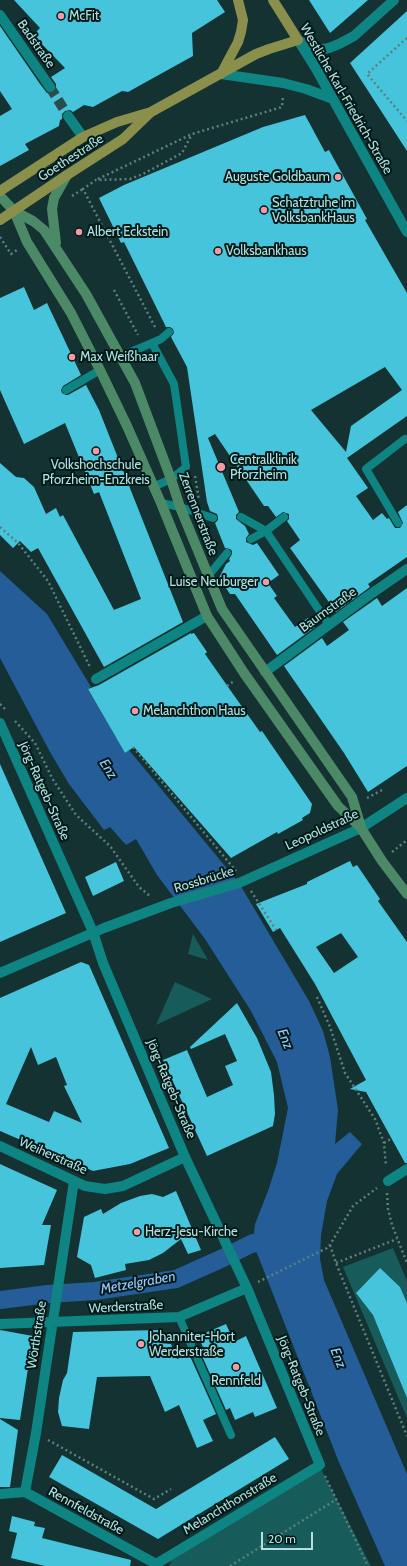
<!DOCTYPE html>
<meta charset="utf-8">
<style>
body{margin:0}
#map{position:relative;width:407px;height:1566px;overflow:hidden;background:#133231;font-family:Cabin,sans-serif}
canvas{display:block}
.scale{position:absolute;left:261px;top:1532px;width:52px;height:18px;box-sizing:border-box;border:2px solid #b4e1df;border-top:0;padding-left:5px;font-size:12px;line-height:14px;white-space:nowrap;color:#b4e1df;-webkit-text-stroke:3px #001a19;paint-order:stroke}
</style>
<div id="map">
<canvas width="407" height="1566"></canvas>
<div class="scale">20 m</div>
</div>
<script>
const ctx = document.querySelector('canvas').getContext('2d');
ctx.lineJoin = 'round';
function fill(path, color) {
  ctx.fillStyle = color;
  ctx.fill(path, 'evenodd');
}
function toPath(rows) {
  const path = new Path2D();
  for (const r of rows) {
    path.moveTo(r[0], r[1]);
    for (let i = 2; i < r.length; i += 2) path.lineTo(r[i], r[i + 1]);
  }
  return path;
}
function stroke(path, color, width, dash) {
  ctx.strokeStyle = color;
  ctx.lineWidth = width;
  ctx.lineCap = dash ? 'butt' : 'round';
  ctx.setLineDash(dash || []);
  ctx.stroke(path);
}
function label(font, color, halo, rows, align = 'center') {
  ctx.font = font + ' Cabin,sans-serif';
  ctx.lineWidth = 4;
  ctx.setLineDash([]);
  ctx.textBaseline = 'middle';
  ctx.strokeStyle = halo;
  ctx.fillStyle = color;
  for (const [text, x, y, turn = 0] of rows) {
    ctx.save();
    ctx.translate(x, y);
    ctx.rotate((+turn || 0) * Math.PI / 180);
    ctx.textAlign = isNaN(turn) ? turn : align;
    if (halo) ctx.strokeText(text, 0, 0);
    ctx.fillText(text, 0, 0);
    ctx.restore();
  }
}
const green = toPath([
 [193,934,208,960,188,954],
 [175,982,212,999,156,1025],
 [393,1248,407,1281,407,1418,343,1267],
 [320,1467,371,1566,169,1566,172,1559]
]);
const water = toPath([
 [0,571,47,614,91,687,88,689,125,753,129,750,239,883,309,1001,323,1031,330,1057,338,1110,335,1144,350,1132,362,1144,337,1174,327,1201,321,1235,320,1259,324,1280,407,1474,407,1566,385,1566,338,1460,253,1243,255,1224,268,1191,277,1163,288,1108,277,1062,251,1011,205,939,157,875,136,839,126,845,110,827,104,830,69,784,50,752,0,658]
]);
const canal = toPath([
 [0,1300,48,1294,95,1291,176,1279,223,1258,253,1243,276,1246]
]);
const building = toPath([
 [14,0,217,0,225,12,192,33,193,56,128,92,122,91,93,107,84,105,73,112,70,110,65,111,62,114,62,119,60,120,59,126,25,144,29,150,0,166,0,116,12,109,0,91,0,26,40,84,47,93,53,93,56,89,56,84,51,77,65,68,33,35,40,28],
 [309,0,368,0,330,33],
 [407,11,407,151,350,63],
 [305,115,325,152,329,150,367,219,365,220,407,293,407,416,347,458,368,488,356,496,373,520,382,513,387,519,389,518,395,528,400,528,403,523,398,512,407,505,407,557,368,584,370,587,336,612,290,548,300,540,287,521,289,519,289,514,283,512,276,517,268,506,264,506,215,434,208,438,239,512,236,515,236,519,245,526,249,534,246,538,246,542,253,545,257,543,279,575,268,583,277,596,274,598,295,627,308,618,315,627,277,655,235,594,230,594,219,578,226,564,230,561,229,559,232,554,232,551,230,549,225,548,215,523,218,520,218,517,217,514,210,511,207,502,187,367,171,337,174,333,173,329,170,327,166,327,124,242,121,243,99,198,124,185,263,127],
 [385,367,402,390,351,426,346,452,311,410],
 [24,287,34,310,47,303,81,375,63,386,61,390,62,393,66,395,68,395,86,385,99,410,183,622,104,667,38,548,31,552,20,541,13,548,0,535,0,463,16,477,24,478,34,487,46,514,56,508,60,517,63,515,114,610,141,599,99,492,94,494,65,423,24,444,0,390,0,298],
 [407,588,407,766,368,792,344,753,284,666,322,638,327,646,349,630,343,622,377,598,382,606],
 [191,633,191,634,194,633,207,652,205,654,233,694,260,732,262,731,312,804,310,813,302,818,303,820,278,834,277,832,231,858,134,747,125,753,88,689,99,685],
 [0,764,66,913,0,942],
 [350,861,353,867,357,865,380,899,378,901,407,942,407,1163,405,1163,366,1092,350,1089,366,1080,315,984,280,928,273,932,256,904,307,884,307,882],
 [341,933,358,957,334,973,316,947],
 [116,862,124,881,93,896,85,877],
 [81,962,89,965,169,1148,130,1164,93,1171,0,1131,0,998],
 [31,1047,38,1065,56,1057,67,1085,64,1086,82,1123,54,1111,49,1122,6,1104],
 [237,1003,257,1038,271,1072,274,1095,275,1114,273,1126,207,1156,163,1060,187,1050,207,1097,233,1085,225,1066,237,1061,225,1034,191,1049,190,1047],
 [0,1164,57,1190,42,1225,51,1225,44,1265,0,1268],
 [176,1191,201,1250,188,1254,181,1239,163,1253,149,1260,125,1264,126,1270,95,1278,91,1265,77,1257,84,1217,101,1209,103,1214,121,1203,140,1196,152,1194,163,1197],
 [380,1268,400,1287,407,1303,407,1398,373,1315,356,1293],
 [226,1324,234,1342,246,1336,277,1408,255,1417,253,1412,235,1420,230,1408,226,1410,199,1349,203,1347,198,1336],
 [0,1330,33,1336,20,1420,0,1418],
 [159,1330,159,1343,171,1344,177,1359,189,1354,216,1414,203,1420,213,1441,197,1448,179,1405,165,1412,150,1376,97,1377,89,1429,62,1426,58,1412,59,1398,63,1380,67,1373,73,1332],
 [0,1419,18,1430,10,1487,0,1487],
 [275,1437,289,1459,158,1539,49,1477,62,1455,156,1509],
 [12,1516,35,1522,34,1526,45,1528,42,1538,131,1560,130,1566,45,1566,11,1558,17,1533,9,1531]
]);
const minorTunnel = toPath([
 [50,87,68,116]
]);
const path = toPath([
 [407,38,367,74,407,121],
 [98,179,192,134,282,107,283,96],
 [72,196,83,189],
 [0,237,11,254,17,250],
 [114,290,138,335],
 [155,327,83,189,96,180,130,179,143,174,182,153,192,134],
 [195,476,199,500],
 [0,527,18,543,48,581,90,667],
 [227,686,234,681],
 [0,704,7,711],
 [15,721,35,743,52,778,76,815,110,846,139,887,150,896],
 [133,747,236,871],
 [367,798,384,789],
 [392,852,407,840],
 [251,891,276,930],
 [317,997,330,1027,345,1073,375,1119,384,1143,386,1166],
 [384,1143,392,1138],
 [387,1193,388,1209,392,1225,407,1263],
 [330,1245,336,1263,407,1436],
 [336,1263,397,1239],
 [258,1282,327,1248,330,1245,353,1206,377,1188],
 [48,1440,154,1499,171,1489],
 [325,1476,368,1566],
 [230,1566,337,1499]
]);
const service = toPath([
 [152,343,161,339,169,332],
 [121,356,152,343,174,384,186,467,171,479,153,487],
 [66,390,100,370],
 [161,503,180,507,213,518],
 [241,517,266,531,251,539],
 [284,517,266,531,329,625],
 [398,523,366,469,405,439],
 [208,576,227,553],
 [179,1317,231,1435]
]);
const pedestrian = toPath([
 [298,40,315,67,407,232],
 [221,74,283,83,306,89,333,99],
 [96,679,207,616],
 [361,828,407,798],
 [388,1181,407,1169]
]);
const minor = toPath([
 [0,15,50,87],
 [298,40,316,50,329,48,339,44,354,36,394,0],
 [68,116,83,137],
 [265,672,368,596,407,569],
 [0,723,93,932,103,963,185,1157,247,1288,320,1465,156,1564,25,1492,0,1494],
 [0,973,104,928,171,903,239,883,361,828],
 [0,1146,85,1186,105,1189,123,1186,185,1157],
 [0,1324,179,1317,247,1288],
 [25,1492,36,1433,74,1181]
]);
const secondary = toPath([
 [0,196,14,211,27,242,71,313,100,370,127,426,161,503,207,616,244,673,338,806,361,828,382,861,407,894],
 [14,211,33,221,44,230,86,294,135,383,171,479,180,507,222,609,352,797,361,827],
 [56,243,52,209,54,198,67,175]
]);
const primary = toPath([
 [221,74,238,42,241,32,243,20,238,0],
 [0,191,83,137,117,122,151,112,256,54,269,49,298,40,273,0],
 [0,220,67,175,123,139,150,113]
]);
const markers = [
 [61,16,4,"#f49aa4"],
 [338,177,4,"#f49aa4"],
 [264,210,4,"#f49aa4"],
 [79,232,4,"#f49aa4"],
 [218,251,4,"#f49aa4"],
 [72,357,4,"#f49aa4"],
 [96,451,4,"#f49aa4"],
 [221,467,5,"#f49aa4"],
 [266,582,4,"#f49aa4"],
 [135,711,4,"#f49aa4"],
 [137,1232,4,"#f49aa4"],
 [141,1344,4,"#f49aa4"],
 [236,1367,4,"#f49aa4"]
];
const poiNames = [
 ["McFit",69,16],
 ["Auguste Goldbaum",330,177,"right"],
 ["Schatztruhe im",272,203],
 ["VolksbankHaus",272,218],
 ["Albert Eckstein",87,232],
 ["Volksbankhaus",226,251],
 ["Max Weißhaar",80,357],
 ["Centralklinik",230,460],
 ["Pforzheim",230,475],
 ["Volkshochschule",96,465,"center"],
 ["Pforzheim-Enzkreis",96,480,"center"],
 ["Luise Neuburger",258,582,"right"],
 ["Melanchthon Haus",143,711],
 ["Herz-Jesu-Kirche",145,1232],
 ["Johanniter-Hort",149,1337],
 ["Werderstraße",149,1352],
 ["Rennfeld",236,1381,"center"]
];
const streetNames = [
 ["Badstraße",36,44,55],
 ["Westliche Karl-Friedrich-Straße",346,99,60],
 ["Goethestraße",71,158,-33],
 ["Zerrennerstraße",198,514,69],
 ["Baumstraße",328,610,-36],
 ["Jörg-Ratgeb-Straße",44,791,66],
 ["Leopoldstraße",322,830,-25],
 ["Rossbrücke",204,880,-17],
 ["Jörg-Ratgeb-Straße",171,1089,67],
 ["Weiherstraße",53,1156,24],
 ["Werderstraße",126,1307,-3],
 ["Wörthstraße",37,1335,-81],
 ["Jörg-Ratgeb-Straße",301,1386,68],
 ["Melanchthonstraße",230,1504,-31],
 ["Rennfeldstraße",86,1511,29]
];
const waterNames = [
 ["Enz",108,769,57],
 ["Enz",285,1039,67],
 ["Metzelgraben",138,1283,-10],
 ["Enz",338,1358,68]
];
fill(green, '#175b5a');
fill(water, '#255d99');
stroke(canal, '#255d99', 18);
fill(building, '#45c4dc');
stroke(minorTunnel, '#2b4c4b', 10, [10, 5]);
stroke(path, '#5b817f', 2.5, [2, 3]);
stroke(service, '#0f8583', 8);
stroke(pedestrian, '#0f8583', 10);
stroke(minor, '#0f8583', 10);
stroke(secondary, '#4c8a67', 10);
stroke(primary, '#8a8f4b', 10);
for (const [x, y, r, color] of markers) {
  const dot = new Path2D();
  dot.arc(x, y, r, 0, 2 * Math.PI);
  ctx.fillStyle = color;
  ctx.fill(dot);
  stroke(dot, '#001a19', 1.5);
}
label('13px', '#b4e1df', '#001a19', poiNames, 'left');
label('13px', '#b4e1df', '#001a19', streetNames);
label('italic 14px', '#9dc9fc', '#001a19', waterNames);
</script>
